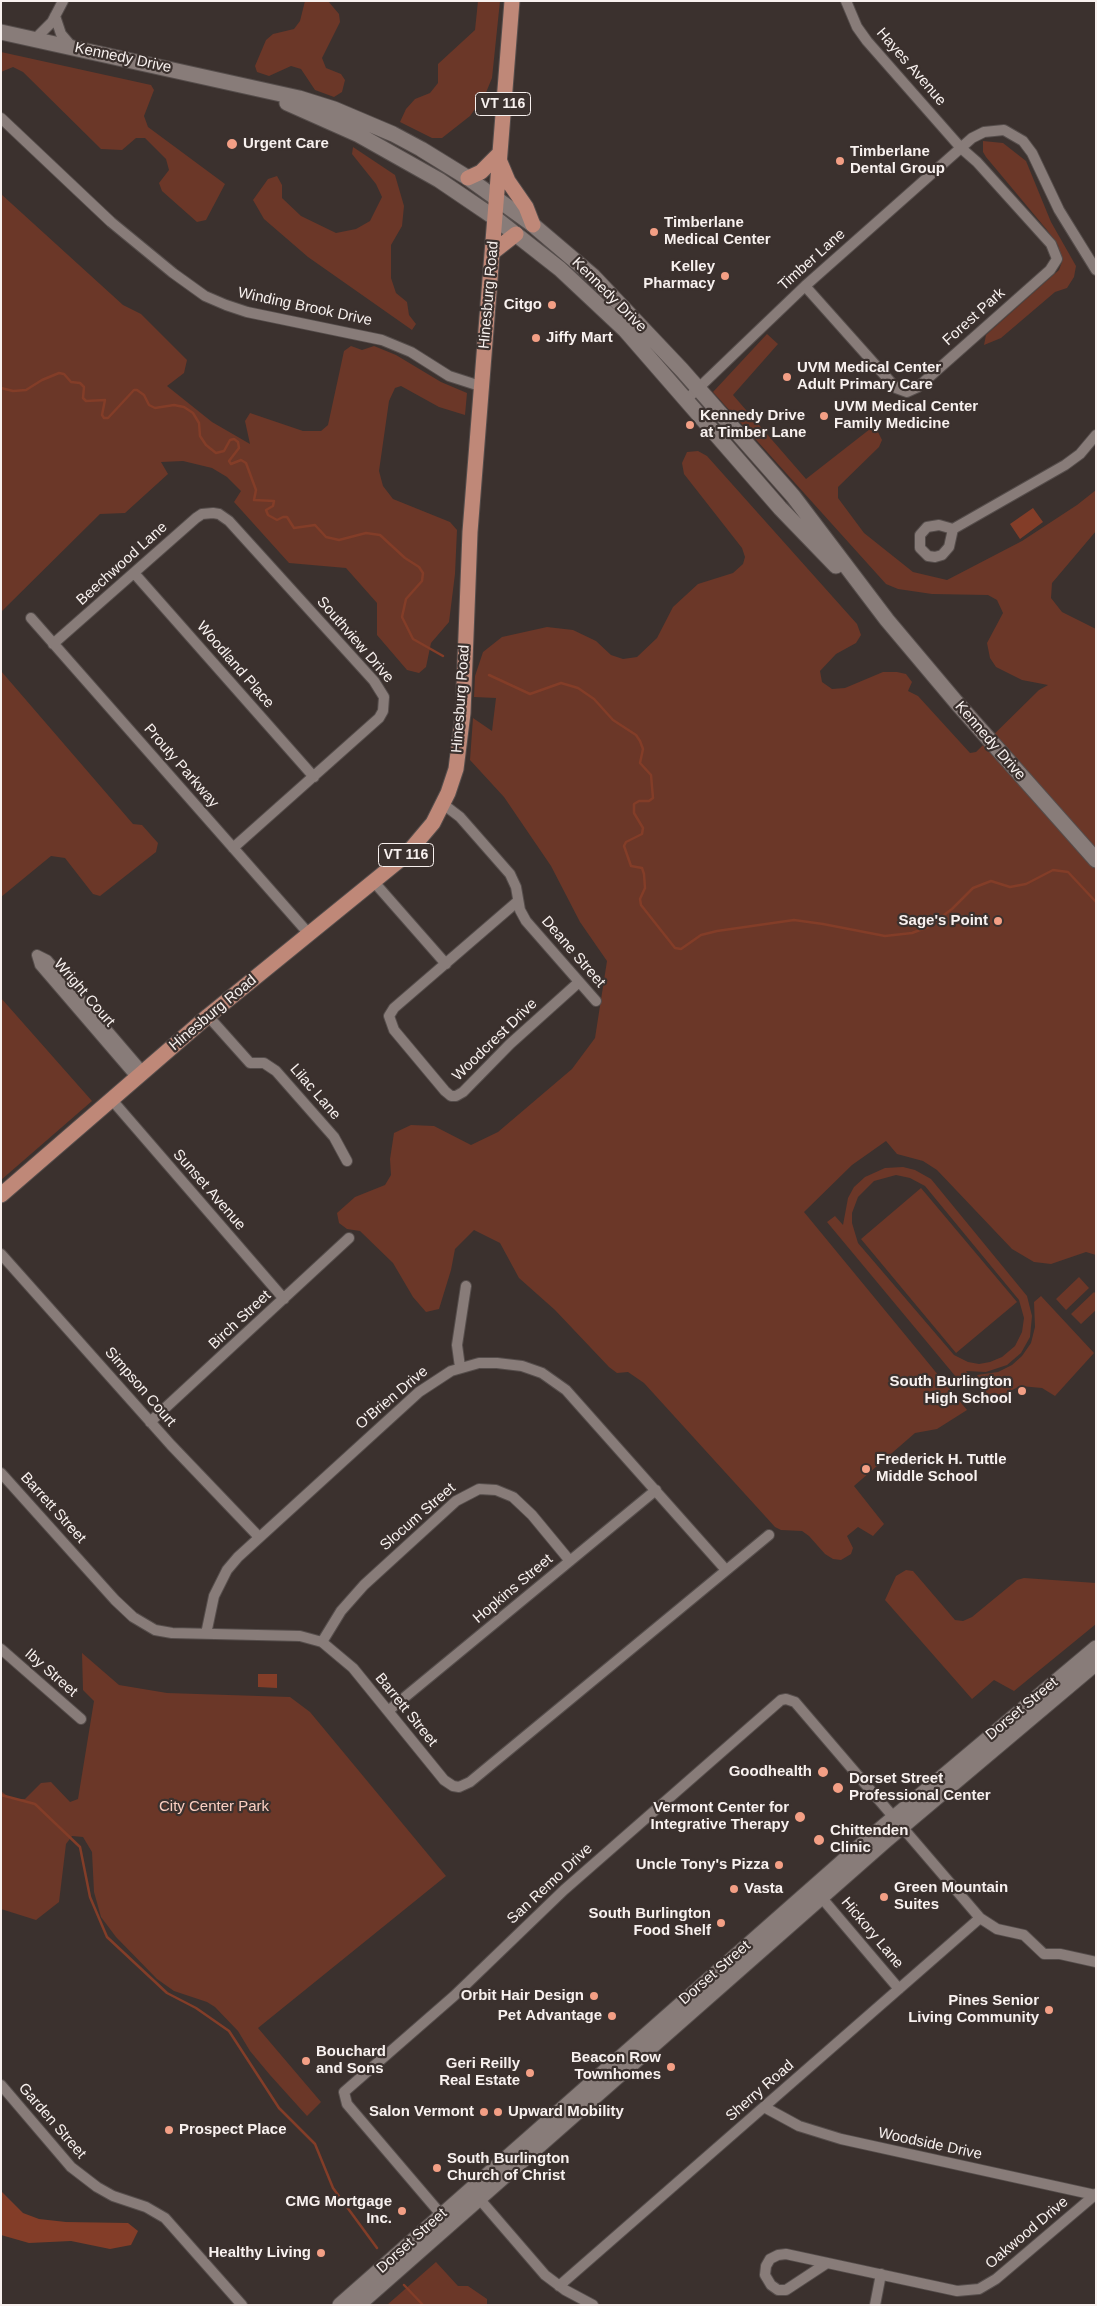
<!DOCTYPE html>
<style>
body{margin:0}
#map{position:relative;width:1097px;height:2306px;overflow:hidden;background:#3b312e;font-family:Helvetica,sans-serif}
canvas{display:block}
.frame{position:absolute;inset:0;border:2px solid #f8f1ef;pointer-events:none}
</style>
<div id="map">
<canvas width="1097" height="2306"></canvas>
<div class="frame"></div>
</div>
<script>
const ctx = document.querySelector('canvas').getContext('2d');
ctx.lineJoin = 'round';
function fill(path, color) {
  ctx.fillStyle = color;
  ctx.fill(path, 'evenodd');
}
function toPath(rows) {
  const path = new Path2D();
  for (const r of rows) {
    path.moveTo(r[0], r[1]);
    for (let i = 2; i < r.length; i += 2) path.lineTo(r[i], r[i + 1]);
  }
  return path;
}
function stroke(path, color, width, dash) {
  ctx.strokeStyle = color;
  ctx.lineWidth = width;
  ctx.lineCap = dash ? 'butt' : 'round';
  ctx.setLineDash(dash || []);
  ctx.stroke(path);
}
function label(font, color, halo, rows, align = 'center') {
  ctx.font = font + ' Helvetica,sans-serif';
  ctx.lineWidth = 4.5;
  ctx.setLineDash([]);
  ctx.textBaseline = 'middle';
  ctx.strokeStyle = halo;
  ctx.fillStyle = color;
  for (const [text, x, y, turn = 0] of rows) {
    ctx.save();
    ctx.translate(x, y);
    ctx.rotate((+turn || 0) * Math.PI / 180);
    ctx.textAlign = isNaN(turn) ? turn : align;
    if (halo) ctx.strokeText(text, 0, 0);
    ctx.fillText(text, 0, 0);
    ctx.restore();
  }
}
const green = toPath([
 [305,1,328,1,339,14,340,22,322,58,326,68,341,74,345,80,342,92,334,97,315,90,301,69,291,66,269,76,257,72,255,66,266,40,273,34,294,29,300,21],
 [478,1,500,1,492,78,485,95,470,116,442,138,432,138,400,122,406,109,415,99,430,93,438,83,438,64,475,30],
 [1,52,151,85,154,90,144,116,148,127,225,184,206,220,197,222,162,191,159,183,169,170,166,159,145,138,136,138,122,150,101,149,23,72,13,67,1,72],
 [983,141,1003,143,1026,161,1051,222,1076,266,1074,277,1067,288,1055,292,1001,338,984,345,986,335,1059,270,1062,262,1058,245,1047,230,986,157,983,152],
 [353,147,395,175,404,206,402,226,391,245,391,278,396,293,407,302,409,315,416,324,412,330,308,257,264,219,253,200,268,179,277,176,282,185,282,198,301,216,336,233,356,229,370,221,382,197,376,184,352,154],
 [1,194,123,305,141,314,187,360,184,373,167,386,212,422,250,444,245,421,250,413,303,431,321,431,328,425,344,351,351,346,362,350,374,346,396,355,441,382,467,393,465,415,439,407,401,386,395,388,389,401,379,471,383,486,393,499,450,522,457,530,455,574,449,622,431,643,426,667,419,673,407,670,377,635,377,603,346,568,289,563,234,502,241,491,227,477,212,468,183,461,161,462,168,474,125,513,100,514,1,612],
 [767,334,778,344,733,395,806,479,870,429,878,432,882,440,879,447,838,487,838,498,864,533,913,572,947,580,1022,541,1077,505,1096,490,1096,531,1052,583,1051,598,1062,612,1096,629,1096,1255,1086,1252,1051,1264,1034,1262,1012,1249,937,1170,923,1161,897,1154,886,1141,852,1165,804,1212,967,1410,937,1429,915,1433,854,1486,884,1524,873,1536,858,1527,847,1536,853,1548,851,1554,841,1560,833,1559,825,1554,809,1536,802,1531,781,1530,775,1527,644,1383,628,1372,617,1373,609,1367,555,1310,519,1278,500,1243,474,1230,455,1249,451,1270,439,1309,426,1312,413,1297,393,1263,360,1231,347,1229,339,1223,337,1213,355,1197,385,1185,391,1175,390,1159,394,1133,411,1125,434,1126,471,1145,498,1132,572,1069,595,1038,607,961,580,922,551,866,504,797,470,760,473,718,492,731,496,698,474,697,475,676,483,652,502,637,547,627,573,630,596,641,611,655,623,659,637,657,657,638,673,607,698,584,733,573,743,564,745,557,742,548,684,474,682,463,687,452,698,451,707,456,857,624,861,635,856,643,836,654,820,671,822,682,832,689,845,688,883,672,897,672,906,674,912,682,908,691,918,696,970,753,976,752,1039,690,1048,685,1022,680,996,667,990,658,987,643,1003,613,997,600,988,595,932,594,898,589,886,584,713,392],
 [1,671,133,824,142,825,158,843,156,852,100,896,93,894,65,858,51,856,1,897],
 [1,998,92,1101,1,1180],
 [903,1167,915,1170,931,1179,1027,1296,1032,1316,1030,1337,1021,1353,1007,1365,986,1372,966,1371,970,1376,961,1383,827,1222,835,1216,843,1225,848,1198,854,1187,865,1177,885,1168],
 [896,1175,910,1178,925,1186,1019,1300,1024,1318,1022,1332,1015,1346,1002,1357,990,1362,979,1364,968,1362,954,1355,858,1243,852,1223,852,1213,858,1197,874,1181],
 [921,1188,1017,1302,956,1353,861,1239],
 [1079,1277,1089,1288,1066,1310,1056,1299],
 [1094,1292,1096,1294,1096,1310,1081,1324,1071,1314],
 [1041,1296,1094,1353,1055,1396,1042,1388,1020,1386,991,1401,977,1375,998,1372,1012,1365,1022,1356,1031,1343,1035,1327,1034,1302],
 [906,1570,913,1571,955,1620,963,1621,972,1617,1017,1580,1024,1578,1096,1583,1096,1624,1014,1691,994,1680,972,1699,885,1600,896,1576],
 [82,1653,119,1685,167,1693,290,1697,310,1712,446,1876,258,2028,321,2102,307,2116,270,2075,250,2051,238,2031,215,2007,207,2002,174,1991,157,1979,116,1937,101,1917,94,1892,92,1852,83,1837,72,1836,66,1844,59,1902,36,1920,1,1909,1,1791,11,1799,25,1799,41,1783,51,1782,70,1802,78,1799,94,1701,83,1690],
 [436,2262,458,2286,468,2286,487,2299,487,2305,387,2305]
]);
const water = toPath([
 [1033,508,1043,522,1020,539,1010,524],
 [258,1674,277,1674,277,1688,258,1687],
 [1,2191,23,2213,39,2219,66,2222,128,2223,138,2231,131,2245,110,2249,71,2241,29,2243,1,2235]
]);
const stream = toPath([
 [1,388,13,391,26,390,42,380,59,373,64,374,71,382,80,383,84,387,83,398,86,401,105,400,102,415,104,418,108,418,134,390,137,390,144,395,149,405,155,408,174,405,184,407,193,413,199,423,200,436,206,445,216,453,224,451,230,440,234,439,238,442,239,448,229,461,231,464,241,460,246,463,256,490,254,500,274,501,273,506,266,510,268,515,277,520,283,517,287,517,294,528,315,525,326,537,339,540,366,533,380,535,405,558,419,567,423,573,422,581,406,599,402,617,413,639,443,656],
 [489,675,530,694,561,683,578,688,594,699,613,720,636,735,640,741,643,749,640,763,651,775,653,798,649,801,639,801,634,804,634,813,643,828,642,834,626,842,624,846,631,866,642,868,644,874,645,888,640,899,641,905,675,948,681,949,701,935,717,931,794,920,823,924,885,936,912,933,928,927,952,909,973,888,991,881,1010,887,1026,884,1053,870,1068,872,1096,902],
 [1,1795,35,1804,80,1847,90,1897,107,1937,167,1993,196,2008,229,2031,279,2108,315,2144,333,2188,377,2248],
 [404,2285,423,2305]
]);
const street = toPath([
 [55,16,61,34,72,47],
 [34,40,52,22,63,1],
 [1,118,111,222,173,273,205,296,226,305,247,312,382,340,411,352,449,376,480,386],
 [805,286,896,388,907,392,918,387,1050,270,1057,259,1051,244,977,162,961,148,867,41,857,27,846,1],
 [686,400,805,286,972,138,984,132,1004,130,1023,141,1032,153,1059,210,1096,270],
 [953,529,949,547,942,555,935,557,928,556,920,548,920,535,927,527,939,525,953,529,1065,465,1080,454,1096,435],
 [134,573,314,777],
 [31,618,309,934],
 [53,644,196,518,202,514,213,513,219,514,229,521,374,681,384,697,383,711,379,718,233,848],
 [443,804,460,817,510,874,516,887,520,910,526,921,596,1001],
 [374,882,446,964],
 [518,901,394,1008,389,1016,394,1030,445,1091,451,1096,456,1096,463,1092,510,1044,579,982],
 [37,955,47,960,143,1072],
 [37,955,40,965,137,1078],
 [208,1016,250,1063,264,1063,276,1071,334,1137,347,1161],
 [112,1100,284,1299],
 [1,1254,171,1445,259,1537],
 [460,1367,457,1345,466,1286],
 [150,1422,349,1238],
 [1,1473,115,1600,133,1617,155,1630,172,1633,300,1636,322,1642,353,1668,444,1780,453,1786,459,1787,470,1782,769,1535],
 [206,1634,214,1596,227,1570,238,1557,419,1392,451,1371,479,1363,497,1363,522,1366,542,1373,566,1390,726,1570],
 [322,1642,341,1611,364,1585,456,1501,479,1489,496,1490,513,1497,532,1515,570,1561],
 [1,1649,81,1719],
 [388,1711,656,1490],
 [821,1897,899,1989],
 [1,2085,71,2167,97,2187,113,2196,146,2207,165,2218,242,2305],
 [764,2107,799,2126,841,2139,1095,2195],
 [476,2195,545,2275,565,2290,593,2305],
 [445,2219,347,2104,344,2092,454,1996,564,1890,781,1700,786,1699,795,1702,980,1918,997,1929,1024,1935,1044,1954,1060,1954,1096,1962],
 [827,2263,786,2290,778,2290,771,2285,765,2275,766,2266,770,2259,778,2255,786,2254,957,2291,979,2289,996,2279,1096,2194],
 [559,2286,980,1918],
 [875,2305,881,2274]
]);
const secondary = toPath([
 [1,32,299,98,334,109,393,134,421,149,468,178,533,225,593,276,682,370,793,496,887,620,956,702,1096,860],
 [287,103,359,135,439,180,495,218,560,269,625,330,780,508,836,566],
 [340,2305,858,1848,1096,1648],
 [358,2305,886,1840,1096,1663]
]);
const primary = toPath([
 [500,162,508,181,526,207,533,225],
 [468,178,481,172,499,154],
 [493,252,516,234],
 [1,1195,208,1016,406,855,433,823,448,793,456,769,463,713,470,532,512,1]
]);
const markers = [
 [232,144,6,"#f39f85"],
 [840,161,5,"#f39f85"],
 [654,232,5,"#f39f85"],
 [725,276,5,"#f39f85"],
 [552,305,5,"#f39f85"],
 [536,338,5,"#f39f85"],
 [787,377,5,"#f39f85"],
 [824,416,5,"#f39f85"],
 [690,425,5,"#f39f85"],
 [998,921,5,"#f39f85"],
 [1022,1391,5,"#f39f85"],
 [866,1469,5,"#f39f85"],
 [823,1772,6,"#f39f85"],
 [838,1788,6,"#f39f85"],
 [800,1817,6,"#f39f85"],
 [819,1840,6,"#f39f85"],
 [779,1865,5,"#f39f85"],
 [734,1889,5,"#f39f85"],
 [884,1897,5,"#f39f85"],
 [721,1923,5,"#f39f85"],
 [594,1996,5,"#f39f85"],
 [1049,2010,5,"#f39f85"],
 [612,2016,5,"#f39f85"],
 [306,2061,5,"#f39f85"],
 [671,2067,5,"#f39f85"],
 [530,2073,5,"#f39f85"],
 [484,2112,5,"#f39f85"],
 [498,2112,5,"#f39f85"],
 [169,2130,5,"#f39f85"],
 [437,2168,5,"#f39f85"],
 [402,2211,5,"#f39f85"],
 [321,2253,5,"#f39f85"]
];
const shields = [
 [503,104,55],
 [406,855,55]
];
const shieldNames = [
 ["VT 116",503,104],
 ["VT 116",406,855]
];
const streetNames = [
 ["Kennedy Drive",123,58,12],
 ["Hayes Avenue",911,67,49],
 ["Timber Lane",812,260,-42],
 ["Hinesburg Road",489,295,-85],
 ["Kennedy Drive",609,295,45],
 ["Winding Brook Drive",305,307,12],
 ["Forest Park",974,317,-42],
 ["Beechwood Lane",122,564,-42],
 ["Southview Drive",355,640,49],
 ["Woodland Place",235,665,49],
 ["Hinesburg Road",461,699,-86],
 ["Kennedy Drive",990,741,49],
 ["Prouty Parkway",181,766,49],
 ["Deane Street",573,952,49],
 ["Wright Court",84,993,49],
 ["Hinesburg Road",213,1013,-40],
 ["Woodcrest Drive",495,1040,-44],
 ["Lilac Lane",315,1092,49],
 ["Sunset Avenue",209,1190,49],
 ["Birch Street",240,1320,-43],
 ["Simpson Court",140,1387,49],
 ["O'Brien Drive",392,1398,-40],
 ["Barrett Street",53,1508,48],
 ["Slocum Street",418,1517,-41],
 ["Hopkins Street",513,1589,-40],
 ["Iby Street",51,1673,41],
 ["Dorset Street",1022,1709,-40],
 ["Barrett Street",406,1710,51],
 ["San Remo Drive",550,1884,-43],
 ["Hickory Lane",872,1933,50],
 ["Dorset Street",715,1973,-41],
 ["Sherry Road",760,2091,-41],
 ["Garden Street",52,2121,49],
 ["Woodside Drive",930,2144,12],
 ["Oakwood Drive",1027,2233,-40],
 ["Dorset Street",412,2241,-42]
];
const poiNames = [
 ["Urgent Care",243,144],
 ["Timberlane",850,152],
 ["Dental Group",850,169],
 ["Timberlane",664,223],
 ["Medical Center",664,240],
 ["Kelley",715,267,"right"],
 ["Pharmacy",715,284,"right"],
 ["Citgo",542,305,"right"],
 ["Jiffy Mart",546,338],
 ["UVM Medical Center",797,368],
 ["Adult Primary Care",797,385],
 ["UVM Medical Center",834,407],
 ["Family Medicine",834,424],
 ["Kennedy Drive",700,416],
 ["at Timber Lane",700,433],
 ["Sage's Point",988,921,"right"],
 ["South Burlington",1012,1382,"right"],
 ["High School",1012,1399,"right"],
 ["Frederick H. Tuttle",876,1460],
 ["Middle School",876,1477],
 ["Goodhealth",812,1772,"right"],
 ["Dorset Street",849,1779],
 ["Professional Center",849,1796],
 ["Vermont Center for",789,1808,"right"],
 ["Integrative Therapy",789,1825,"right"],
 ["Chittenden",830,1831],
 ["Clinic",830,1848],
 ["Uncle Tony's Pizza",769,1865,"right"],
 ["Green Mountain",894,1888],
 ["Suites",894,1905],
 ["Vasta",744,1889],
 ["South Burlington",711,1914,"right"],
 ["Food Shelf",711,1931,"right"],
 ["Orbit Hair Design",584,1996,"right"],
 ["Pines Senior",1039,2001,"right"],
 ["Living Community",1039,2018,"right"],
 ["Pet Advantage",602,2016,"right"],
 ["Bouchard",316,2052],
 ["and Sons",316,2069],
 ["Beacon Row",661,2058,"right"],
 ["Townhomes",661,2075,"right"],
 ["Geri Reilly",520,2064,"right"],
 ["Real Estate",520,2081,"right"],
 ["Salon Vermont",474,2112,"right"],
 ["Upward Mobility",508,2112],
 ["Prospect Place",179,2130],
 ["South Burlington",447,2159],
 ["Church of Christ",447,2176],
 ["CMG Mortgage",392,2202,"right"],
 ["Inc.",392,2219,"right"],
 ["Healthy Living",311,2253,"right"]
];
const parkNames = [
 ["City Center Park",214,1807]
];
fill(green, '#6b3728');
fill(water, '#833d28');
stroke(stream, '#833d28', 2.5);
stroke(street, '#554d4b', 12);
stroke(secondary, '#554d4b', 17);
stroke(primary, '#554d4b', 17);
stroke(street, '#887c79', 10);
stroke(secondary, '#887c79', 15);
stroke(primary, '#bf8878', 15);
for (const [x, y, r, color] of markers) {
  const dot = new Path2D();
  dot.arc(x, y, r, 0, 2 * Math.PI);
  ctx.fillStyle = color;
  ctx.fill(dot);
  stroke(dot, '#3b312e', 2);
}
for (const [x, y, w] of shields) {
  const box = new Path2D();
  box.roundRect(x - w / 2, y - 11.5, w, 23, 4);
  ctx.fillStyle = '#3b312e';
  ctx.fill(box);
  stroke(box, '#f8f1ef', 1);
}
label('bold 14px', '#f8f1ef', null, shieldNames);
label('15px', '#f8f1ef', '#3b312e', streetNames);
label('bold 15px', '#f8f1ef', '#3b312e', poiNames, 'left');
label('15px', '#fbcfc2', '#3b312e', parkNames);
</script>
